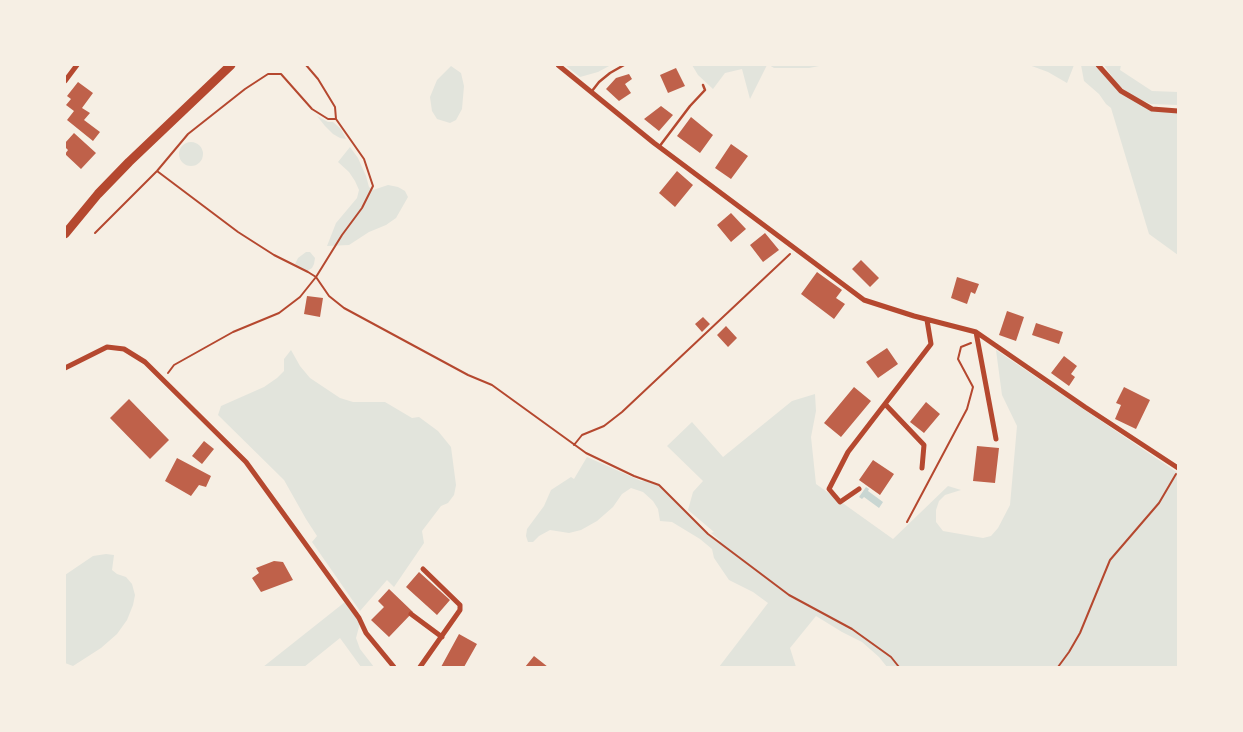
<!DOCTYPE html>
<style>
body{margin:0}
#map{position:relative;width:1243px;height:732px;overflow:hidden;background:#f6efe4;font-family:Ubuntu,sans-serif}
canvas{display:block}
.frame{position:absolute;inset:0;border:66px solid #f6efe4;pointer-events:none}
</style>
<div id="map">
<canvas width="1243" height="732"></canvas>
<div class="frame"></div>
</div>
<script>
const ctx = document.querySelector('canvas').getContext('2d');
ctx.lineJoin = 'round';
function fill(path, color) {
  ctx.fillStyle = color;
  ctx.fill(path, 'evenodd');
}
function toPath(rows) {
  const path = new Path2D();
  for (const r of rows) {
    if (r.length === 3) {
      path.moveTo(r[0] + r[2], r[1]);
      path.arc(r[0], r[1], r[2], 0, 2 * Math.PI);
      continue;
    }
    path.moveTo(r[0], r[1]);
    for (let i = 2; i < r.length; i += 2) path.lineTo(r[i], r[i + 1]);
  }
  return path;
}
function stroke(path, color, width, dash) {
  ctx.strokeStyle = color;
  ctx.lineWidth = width;
  ctx.lineCap = dash ? 'butt' : 'round';
  ctx.setLineDash(dash || []);
  ctx.stroke(path);
}
const green = toPath([
 [565,65,611,65,598,72,580,77],
 [692,65,767,65,750,99,742,69,725,73,713,89,698,75],
 [769,65,824,65,809,68,774,68],
 [1029,65,1074,65,1067,83,1048,72],
 [1081,65,1095,65,1119,91,1153,111,1178,112,1178,255,1149,234,1111,108,1106,104,1099,94,1084,81],
 [1104,65,1121,65,1120,70,1152,91,1178,92,1178,105,1151,104,1134,97,1118,85],
 [451,66,461,73,464,86,462,109,456,120,450,123,437,119,432,111,430,97,437,80],
 [317,116,328,122,333,122,341,129,346,139,340,138,333,134,325,126],
 [191,154,12],
 [350,147,358,158,366,176,369,187,373,190,388,185,398,187,405,191,408,197,396,218,386,225,369,232,349,245,327,246,336,223,357,198,359,190,355,181,349,172,338,162],
 [306,252,310,252,315,258,314,264,312,268,307,271,302,270,295,264,298,258],
 [291,350,300,366,310,378,340,398,353,402,385,402,412,418,419,417,438,431,451,447,456,485,454,495,448,503,441,506,422,531,424,543,394,587,387,580,360,611,312,542,317,536,306,519,284,480,218,415,221,406,264,387,277,378,284,371,284,359],
 [996,350,1178,473,1178,667,887,667,879,657,862,642,842,632,816,616,790,648,796,667,719,667,768,603,753,592,729,580,714,558,712,549,700,539,672,522,660,521,658,509,653,501,643,492,631,488,622,494,613,507,597,521,581,530,569,533,550,530,539,536,533,542,528,542,526,536,527,529,544,506,551,490,571,477,574,479,587,457,641,481,646,481,658,485,710,536,717,542,721,541,711,533,714,532,688,510,693,492,703,481,667,446,692,422,723,457,792,401,815,394,816,411,811,437,816,484,893,539,948,486,961,490,945,495,939,501,936,510,936,522,943,531,983,538,991,536,998,528,1010,505,1017,426,1002,395],
 [106,554,114,555,112,570,117,574,126,577,132,584,135,595,133,605,127,620,117,634,101,648,73,666,65,663,65,575,93,556],
 [345,602,360,623,356,638,360,649,374,667,361,667,340,638,304,667,263,667]
]);
const water = toPath([
 [866,487,869,489,868,491,883,502,879,508,864,497,862,499,859,497]
]);
const building = toPath([
 [676,68,685,86,668,93,660,75],
 [629,74,632,79,625,84,631,93,619,101,606,89,616,78],
 [78,82,93,93,82,108,90,113,84,120,100,132,93,141,67,120,74,111,66,105,71,99,67,96],
 [661,106,673,115,659,131,644,119],
 [691,117,713,135,700,153,677,136],
 [74,133,96,153,81,169,65,154,68,150,65,147,65,143],
 [731,144,748,156,731,179,715,168],
 [677,171,693,185,675,207,659,193],
 [731,213,746,229,731,242,717,225],
 [765,233,779,250,763,262,750,245],
 [861,260,879,278,870,287,852,269],
 [817,272,842,290,836,298,845,304,834,319,801,294],
 [957,277,979,284,975,294,971,292,967,304,951,298],
 [307,296,323,298,320,317,304,314],
 [1007,311,1024,317,1016,341,999,335],
 [703,317,710,324,702,332,695,324],
 [1036,323,1063,332,1059,344,1032,335],
 [726,326,737,338,728,347,717,335],
 [887,348,898,364,878,378,866,362],
 [1064,356,1077,366,1071,374,1075,377,1069,386,1051,373],
 [854,387,871,401,841,437,824,423],
 [1124,387,1150,400,1136,429,1115,419,1121,405,1116,403],
 [129,399,169,440,150,459,110,418],
 [926,402,940,414,924,433,910,422],
 [204,441,214,449,202,464,192,456],
 [977,446,999,448,995,483,973,481],
 [177,458,211,476,206,487,199,485,191,496,165,481],
 [873,460,894,474,880,495,859,480],
 [274,561,283,562,293,580,261,592,252,578,259,573,256,568],
 [419,572,450,600,437,615,406,587],
 [389,589,413,612,389,637,371,620,384,607,378,601],
 [459,634,477,644,464,667,441,667],
 [534,656,548,667,525,667]
]);
const path = toPath([
 [157,171,238,232,274,255,308,272,316,277,342,235,362,208,373,186,364,159,336,119,335,107,318,79,306,65],
 [95,233,157,171,188,134,245,89,268,74,281,74,312,109,328,119,336,119],
 [168,373,174,365,233,332,279,313,300,297,316,277,329,296,344,308,468,375,492,385,586,453,634,476,659,485,708,534,789,595,852,629,891,657,899,667],
 [574,445,582,435,604,426,622,412,790,254],
 [907,522,967,409,973,387,958,359,961,347,971,343],
 [1058,667,1069,652,1080,633,1110,560,1159,503,1176,474]
]);
const service = toPath([
 [592,91,599,82,610,73,624,65],
 [659,147,690,106,705,90,703,85]
]);
const minor = toPath([
 [558,65,654,143,864,300,914,316,976,332,1085,407,1178,468],
 [1098,65,1121,91,1152,109,1178,111],
 [65,81,77,65],
 [976,332,996,439],
 [65,368,107,347,124,349,145,362,246,462,359,618,366,633,394,667],
 [885,404,924,445,922,468],
 [859,489,840,502,829,489,848,452,931,344,927,320],
 [411,614,442,637],
 [420,667,460,610,460,605,423,569]
]);
const trunk = toPath([
 [65,234,98,194,129,162,231,65]
]);
fill(green, '#e2e4dc');
fill(water, '#c9d6d2');
fill(building, '#bf614a');
stroke(path, '#b5482f', 2);
stroke(service, '#b5482f', 2.5);
stroke(minor, '#b5482f', 5);
stroke(trunk, '#b5482f', 9);
</script>
